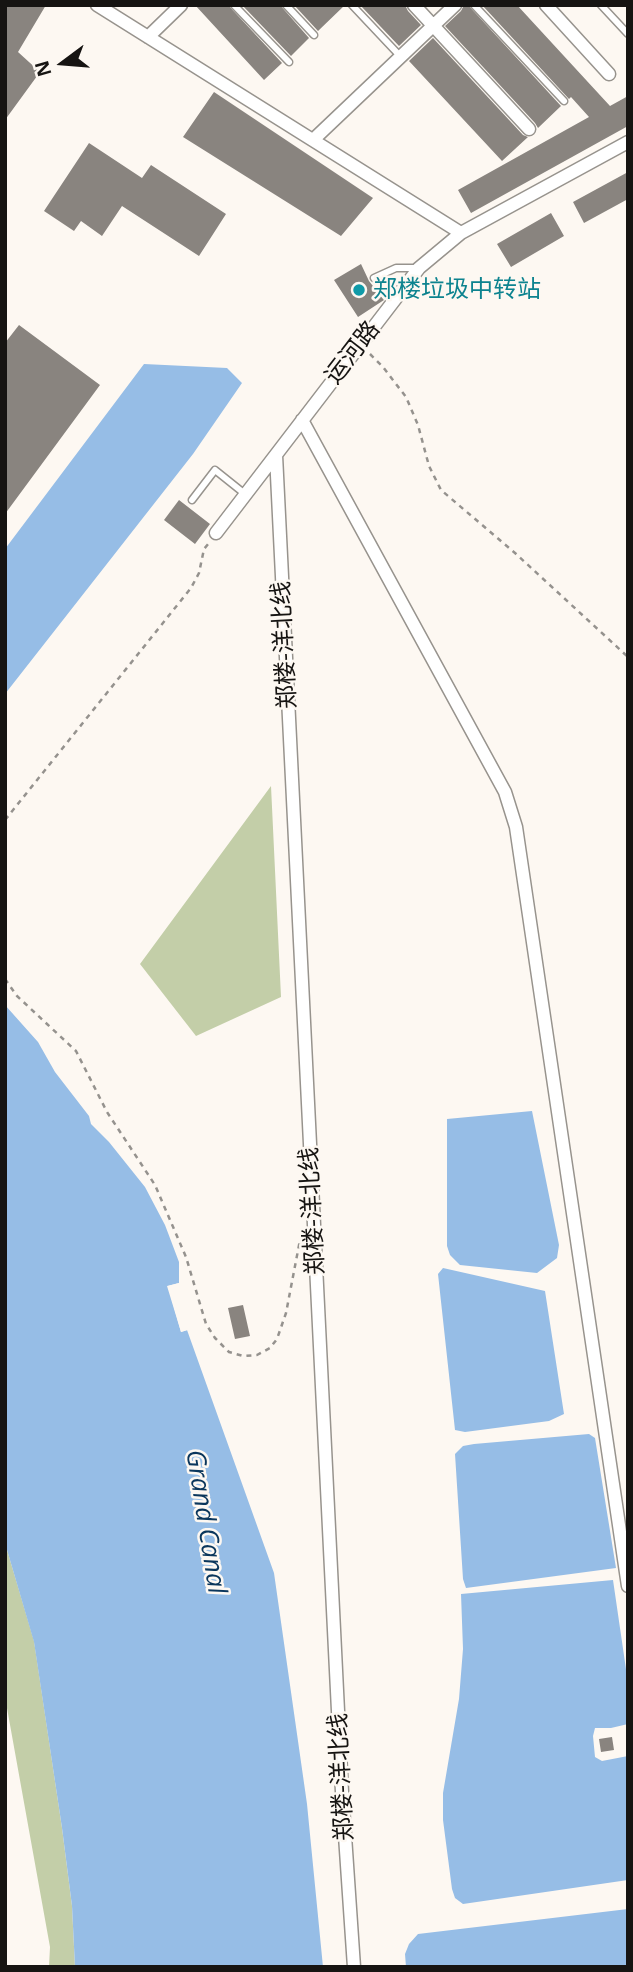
<!DOCTYPE html>
<meta charset="utf-8">
<style>
body{margin:0}
#map{position:relative;width:633px;height:1972px;overflow:hidden;background:#fdf8f2;font-family:"Open Sans",sans-serif}
canvas{display:block}
.frame{position:absolute;inset:0;border:7px solid #161412;pointer-events:none}
.north{position:absolute;left:28px;top:28px;width:70px;height:70px;-webkit-text-stroke:5px #fdf8f2;paint-order:stroke;rotate:254deg;font-size:19px;font-weight:700;line-height:28px;text-align:center;color:#161412}
.north::after{content:'';display:block;margin:auto;width:24px;height:32px;background:#161412;clip-path:polygon(50% 0,100% 100%,50% 72%,0 100%)}
</style>
<div id="map">
<canvas width="633" height="1972"></canvas>
<div class="frame"></div>
<div class="north">N</div>
</div>
<script>
const ctx = document.querySelector('canvas').getContext('2d');
ctx.lineJoin = 'round';
function fill(path, color) {
  ctx.fillStyle = color;
  ctx.fill(path, 'evenodd');
}
function toPath(rows) {
  const path = new Path2D();
  for (const r of rows) {
    path.moveTo(r[0], r[1]);
    for (let i = 2; i < r.length; i += 2) path.lineTo(r[i], r[i + 1]);
  }
  return path;
}
function stroke(path, color, width, dash) {
  ctx.strokeStyle = color;
  ctx.lineWidth = width;
  ctx.lineCap = dash ? 'butt' : 'round';
  ctx.setLineDash(dash || []);
  ctx.stroke(path);
}
function label(font, color, halo, rows, align = 'center') {
  ctx.font = font + ' "Open Sans","Noto Sans SC",sans-serif';
  ctx.lineWidth = 5;
  ctx.setLineDash([]);
  ctx.textBaseline = 'middle';
  ctx.strokeStyle = halo;
  ctx.fillStyle = color;
  for (const [text, x, y, turn = 0] of rows) {
    ctx.save();
    ctx.translate(x, y);
    ctx.rotate((+turn || 0) * Math.PI / 180);
    ctx.textAlign = isNaN(turn) ? turn : align;
    if (halo) ctx.strokeText(text, 0, 0);
    ctx.fillText(text, 0, 0);
    ctx.restore();
  }
}
const green = toPath([
 [271,786,281,997,196,1036,140,964],
 [5,1543,34,1641,62,1828,72,1906,75,1967,49,1967,50,1947,5,1697]
]);
const water = toPath([
 [144,364,227,368,242,383,193,454,5,694,5,549],
 [5,1005,38,1042,55,1072,89,1116,91,1124,109,1142,145,1187,165,1225,179,1262,179,1283,168,1286,181,1332,187,1330,274,1573,307,1804,323,1967,75,1967,72,1906,62,1828,34,1642,5,1543],
 [532,1111,559,1245,557,1258,537,1273,460,1265,450,1255,447,1246,447,1119],
 [443,1268,545,1291,564,1414,549,1421,465,1432,455,1430,438,1274],
 [589,1434,595,1438,616,1568,466,1588,463,1579,455,1454,463,1446,474,1444],
 [613,1580,628,1683,628,1724,611,1728,595,1728,593,1736,595,1757,602,1761,628,1756,628,1880,463,1904,455,1898,452,1889,443,1820,443,1793,459,1699,463,1649,461,1594],
 [628,1909,628,1967,406,1967,405,1954,409,1944,418,1934]
]);
const pier = toPath([
 [179,1283,180,1286,172,1289,183,1328,188,1327,191,1329,181,1332,167,1286]
]);
const building = toPath([
 [5,5,46,5,18,52,40,72,5,120],
 [195,5,228,5,282,63,264,80],
 [242,5,280,5,309,38,291,56],
 [294,5,345,5,318,31],
 [360,5,405,5,408,11,421,25,399,46],
 [464,5,468,5,561,106,538,128,535,123,445,26,461,11],
 [482,5,517,5,610,106,628,96,628,126,471,213,458,190,589,117,571,97,569,99],
 [433,38,523,135,528,137,502,161,409,61],
 [214,92,373,198,341,236,183,137],
 [89,143,142,178,151,165,226,214,199,256,122,206,102,236,81,221,74,231,44,211],
 [628,172,628,199,584,223,573,202],
 [551,213,564,236,511,267,497,244],
 [361,264,369,281,384,300,358,317,334,280],
 [19,325,100,385,5,514,5,343],
 [179,500,210,524,195,544,164,520],
 [243,1305,250,1336,235,1339,228,1308],
 [612,1737,614,1750,601,1752,599,1739]
]);
const path = toPath([
 [370,354,383,367,406,397,418,425,429,466,441,490,515,553,628,657],
 [5,820,191,588,199,573,204,549,209,543],
 [5,979,17,996,76,1051,107,1112,155,1185,186,1257,206,1324,215,1338,229,1352,243,1356,257,1355,270,1348,277,1339,286,1313,300,1240]
]);
const service = toPath([
 [234,5,289,62],
 [286,5,314,35],
 [352,5,401,57],
 [474,5,564,101],
 [601,5,628,34],
 [374,278,396,268,419,268],
 [192,500,215,470,245,494]
]);
const minor = toPath([
 [97,5,461,233],
 [414,5,529,129],
 [546,5,609,74],
 [148,37,181,5],
 [313,140,455,5],
 [302,420,505,792,516,827,628,1586],
 [276,455,342,1792,354,1967],
 [216,533,419,268,461,233,628,142]
]);
const markers = [
 [359,290,7,"#0f9aa8"]
];
const cultureNames = [
 ["郑楼垃圾中转站",373,290]
];
const streetNames = [
 ["运河路",353,353,-52],
 ["郑楼-洋北线",285,645,-93],
 ["郑楼-洋北线",313,1211,-93],
 ["郑楼-洋北线",342,1777,-93]
];
const waterNames = [
 ["Grand Canal",205,1522,81]
];
fill(green, '#c3cea8');
fill(water, '#96bde6');
fill(pier, '#fdf8f2');
fill(building, '#89847f');
stroke(service, '#97938d', 9);
stroke(minor, '#97938d', 15);
stroke(path, '#95928e', 2.5, [5, 5]);
stroke(service, '#fff', 6);
stroke(minor, '#fff', 12);
for (const [x, y, r, color] of markers) {
  const dot = new Path2D();
  dot.arc(x, y, r, 0, 2 * Math.PI);
  ctx.fillStyle = color;
  ctx.fill(dot);
  stroke(dot, '#fdf8f2', 2.5);
}
label('24px', '#0d838f', '#fdf8f2', cultureNames, 'left');
label('24px', '#161412', '#fdf8f2', streetNames);
label('italic 26px', '#0a365c', '#fdf8f2', waterNames);
</script>
